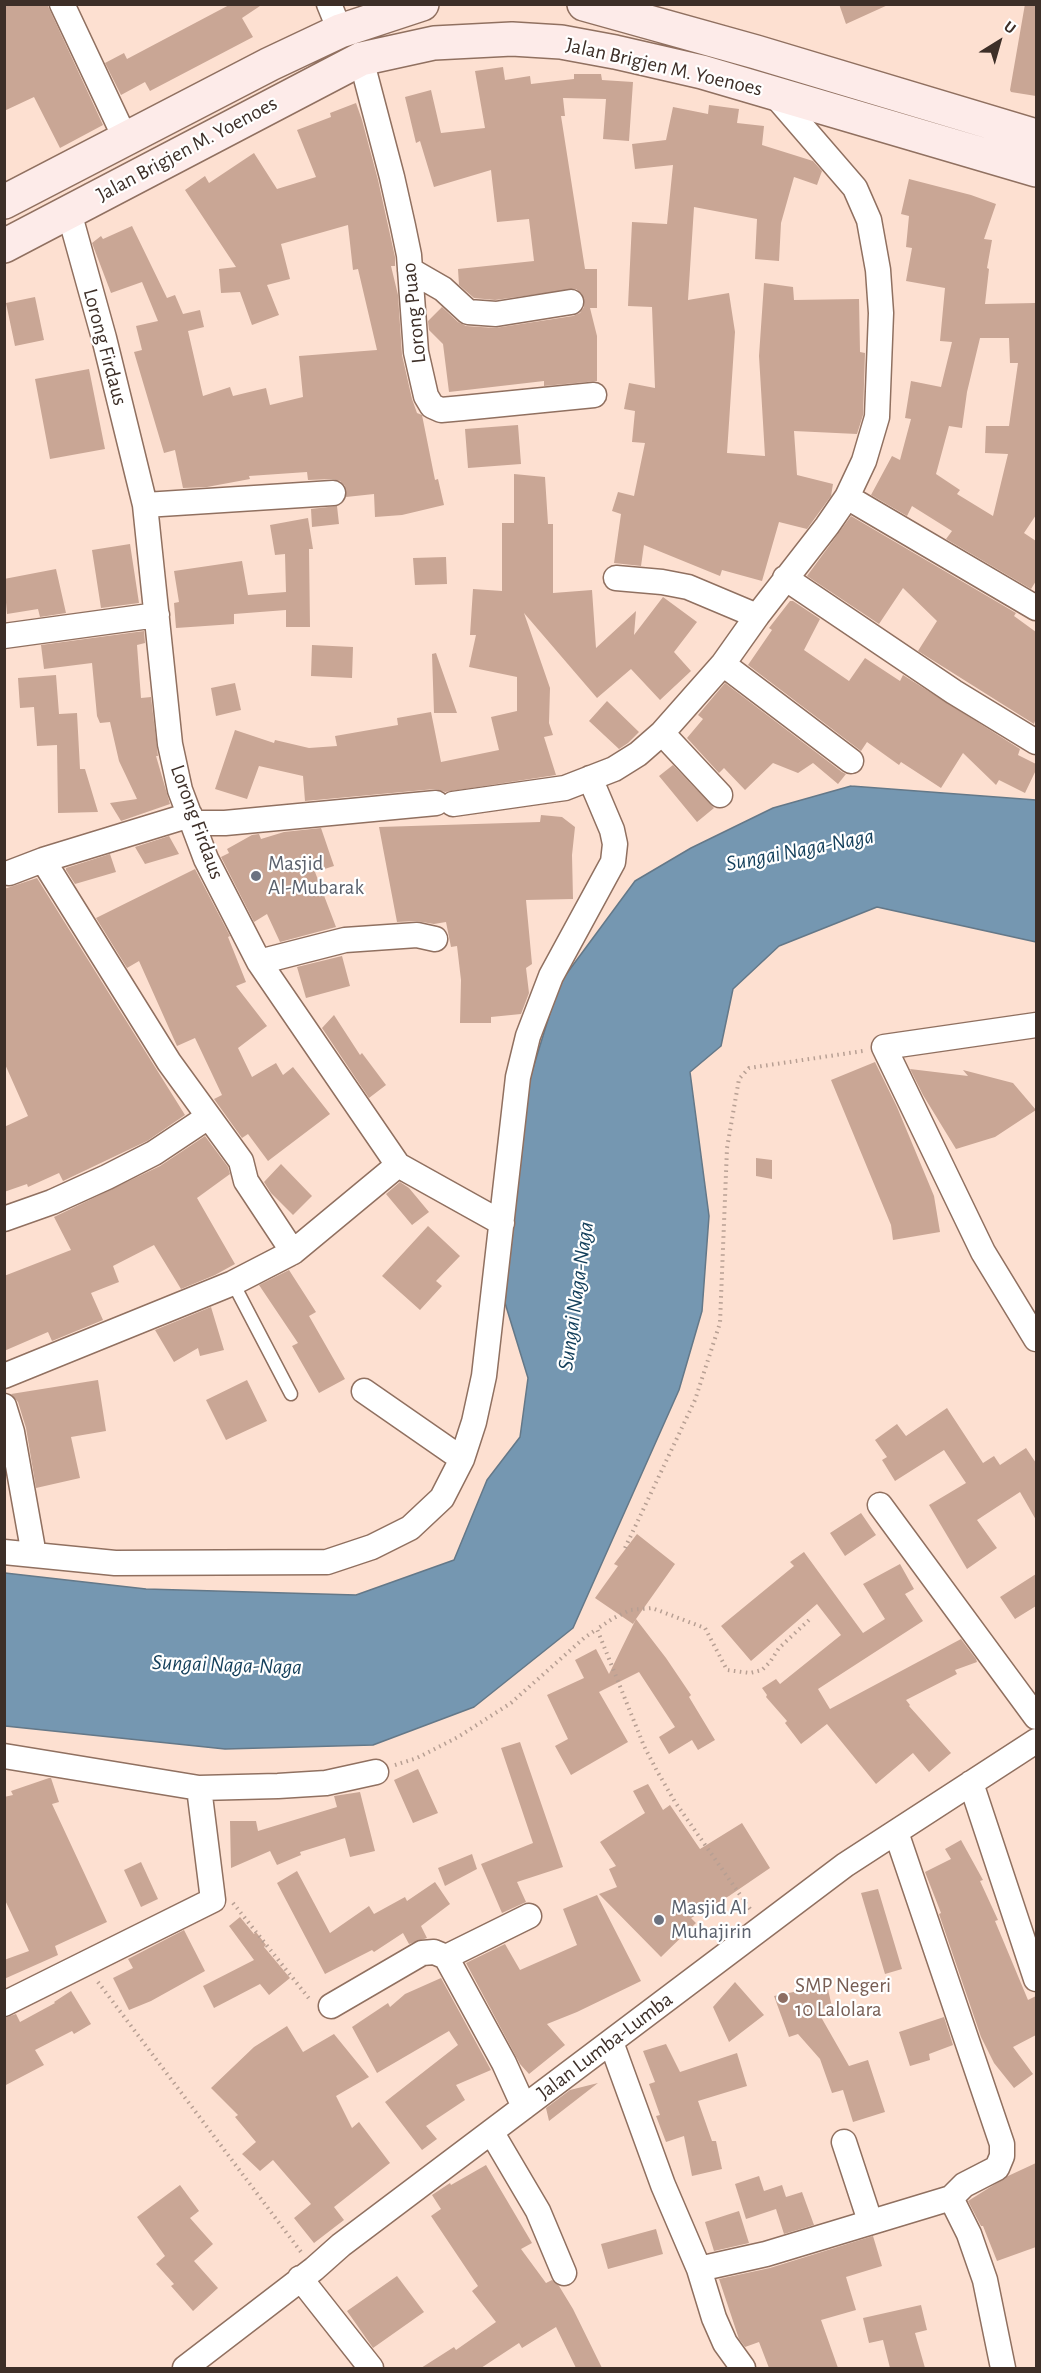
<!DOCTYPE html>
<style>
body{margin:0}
#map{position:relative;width:1041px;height:2373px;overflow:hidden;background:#fde0d1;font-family:"Alegreya Sans",sans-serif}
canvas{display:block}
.frame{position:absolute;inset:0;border:6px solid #3d2f28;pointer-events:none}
.north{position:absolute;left:969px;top:12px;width:60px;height:60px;-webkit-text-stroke:4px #fff;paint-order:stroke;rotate:37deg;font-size:16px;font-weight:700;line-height:24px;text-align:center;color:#3d2f28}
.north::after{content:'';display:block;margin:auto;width:21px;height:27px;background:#3d2f28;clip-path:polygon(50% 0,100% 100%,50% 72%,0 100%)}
</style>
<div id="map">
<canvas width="1041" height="2373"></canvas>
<div class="frame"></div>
<div class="north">U</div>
</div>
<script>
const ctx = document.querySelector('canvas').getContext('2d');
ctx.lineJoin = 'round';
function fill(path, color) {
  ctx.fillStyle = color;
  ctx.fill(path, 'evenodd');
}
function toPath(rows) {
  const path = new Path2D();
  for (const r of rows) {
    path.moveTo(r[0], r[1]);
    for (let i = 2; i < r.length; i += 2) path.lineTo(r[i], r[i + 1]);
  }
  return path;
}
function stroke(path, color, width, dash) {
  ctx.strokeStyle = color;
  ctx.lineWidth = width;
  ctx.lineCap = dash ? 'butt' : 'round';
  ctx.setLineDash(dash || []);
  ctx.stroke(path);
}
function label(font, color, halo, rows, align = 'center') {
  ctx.font = font + ' "Alegreya Sans",sans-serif';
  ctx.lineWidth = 4.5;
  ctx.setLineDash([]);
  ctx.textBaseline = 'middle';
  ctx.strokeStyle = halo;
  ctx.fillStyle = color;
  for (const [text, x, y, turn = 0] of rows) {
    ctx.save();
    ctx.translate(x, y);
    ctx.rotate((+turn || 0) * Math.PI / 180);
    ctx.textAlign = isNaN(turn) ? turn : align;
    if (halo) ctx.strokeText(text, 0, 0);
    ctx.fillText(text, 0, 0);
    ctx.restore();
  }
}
const water = toPath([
 [851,786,1036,800,1036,942,877,907,779,946,733,989,721,1046,690,1072,709,1216,702,1311,679,1390,573,1628,474,1707,373,1745,225,1749,5,1726,5,1573,146,1589,356,1595,454,1560,487,1480,520,1437,528,1378,505,1303,510,1228,530,1078,559,984,635,881,691,848,773,808,851,786]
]);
const building = toPath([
 [4,4,47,4,103,125,60,148,34,97,4,111],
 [231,4,263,4,242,18,253,37,150,91,145,82,121,95,105,63,124,53,127,59],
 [839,4,890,4,846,24],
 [1025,4,1036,4,1036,96,1011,92,1010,90],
 [503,67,505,80,530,76,531,84,574,79,574,74,601,74,602,80,633,82,629,141,603,139,606,99,563,98,565,116,561,116,585,269,597,269,597,308,590,308,597,336,597,381,544,386,544,381,449,392,443,344,429,330,428,321,442,307,458,322,466,326,495,328,573,316,580,313,584,307,582,294,576,289,495,300,474,298,459,285,458,269,534,261,529,219,497,222,491,170,434,187,420,141,416,143,405,97,431,90,441,133,485,128,475,71],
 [356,103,362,120,378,180,395,257,395,266,391,266,398,295,402,355,412,399,417,413,422,415,435,480,438,479,444,505,402,515,375,517,374,494,346,497,345,486,340,481,332,479,308,480,307,472,249,476,250,479,207,487,183,488,175,450,164,453,134,352,142,350,136,326,158,321,142,282,111,293,92,243,101,236,103,239,132,226,167,298,175,295,183,314,200,310,204,327,188,331,203,396,230,387,233,396,266,388,270,405,303,397,299,356,377,350,358,269,353,270,348,225,281,244,290,279,267,285,279,315,252,325,240,292,221,293,219,269,236,267,185,190,205,176,209,183,254,153,277,189,316,177,297,130,331,117,330,113],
 [709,105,739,109,737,123,764,126,762,145,813,161,822,171,817,185,794,177,781,223,779,261,755,259,757,219,694,207,688,300,729,293,735,332,727,453,765,456,759,356,764,283,793,287,794,300,859,299,860,352,865,353,863,415,857,434,794,431,797,475,833,484,831,496,807,529,779,522,762,581,722,570,720,576,644,545,641,566,614,563,621,514,612,511,618,492,634,496,645,443,632,442,635,411,624,409,629,383,655,388,652,307,628,306,632,222,667,224,673,165,635,169,632,144,666,140,673,107,708,114],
 [909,179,971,195,996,204,984,239,992,240,987,268,989,269,985,304,1036,303,1036,515,1024,533,1036,541,1036,581,1031,589,946,539,952,531,912,506,907,516,871,495,892,456,900,460,911,419,905,418,911,381,941,387,952,342,940,341,945,288,906,281,912,248,906,247,909,216,901,214],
 [980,338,1009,338,1010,363,1018,363,1009,426,986,426,985,453,1008,454,993,516,957,494,960,490,936,474,949,426,962,428,967,392],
 [35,297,44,340,15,346,6,303],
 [89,369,105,449,50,459,35,379],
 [518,425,521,464,468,468,465,429],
 [514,474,545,477,548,524,553,524,553,593,592,590,596,648,636,611,634,635,663,597,697,622,674,652,691,671,660,700,631,669,597,698,524,613,550,688,549,723,553,735,544,737,556,775,445,792,435,789,305,801,303,776,259,766,247,799,215,789,235,730,274,743,275,740,309,748,337,746,335,736,398,725,397,718,431,712,441,762,499,750,491,717,517,711,517,677,469,667,476,635,470,635,473,589,502,591,502,523,514,523],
 [337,506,339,524,312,527,311,509],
 [851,516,1016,613,1014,616,1036,632,1036,718,1034,724,918,651,937,621,903,588,879,624,807,576],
 [308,518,313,549,309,549,310,627,286,627,286,610,234,614,234,624,176,628,174,603,179,602,174,571,242,561,248,595,286,592,285,554,275,555,270,525],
 [130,544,139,603,101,608,92,550],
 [446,557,447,584,415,585,413,558],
 [56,569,66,613,40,617,38,609,7,614,4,579],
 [790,601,793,601,820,619,804,650,849,681,865,658,900,681,903,675,1020,749,1018,755,1036,764,1036,770,1025,793,999,780,996,785,963,753,941,788,901,762,899,765,867,742,861,751,748,665,772,630,769,628],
 [144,631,145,643,137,645,141,698,151,697,158,756,156,756,170,804,121,821,110,803,137,799,119,761,110,722,100,723,97,716,92,663,44,669,41,645],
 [312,645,353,647,352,678,311,676],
 [436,653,457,713,434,713,432,654],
 [56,675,59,714,77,713,80,769,85,769,98,812,58,813,57,745,37,746,34,707,20,708,18,678],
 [235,683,241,710,216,716,211,688],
 [725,683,842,772,846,774,838,784,813,763,798,773,773,763,745,790,724,768,719,773,687,738,703,719,698,715],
 [607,701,639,732,628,743,619,749,589,721],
 [673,765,714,808,697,822,659,776],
 [541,815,562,817,575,827,572,855,573,899,526,900,532,964,526,968,529,993,521,1014,491,1017,491,1023,460,1023,461,980,457,946,451,947,446,922,434,924,416,921,397,922,379,827,540,822],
 [321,828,334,866,315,872,336,927,280,942,267,914,254,922,221,857,229,853,227,849,252,835,259,834,261,839,284,832],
 [169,836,179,854,145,864,135,847],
 [110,854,116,872,75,884,66,870,66,868],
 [195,869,230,936,228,937,246,982,236,986,267,1026,238,1048,252,1077,276,1063,283,1075,293,1067,330,1114,268,1161,248,1134,242,1138,214,1099,222,1095,195,1038,177,1046,139,961,127,968,96,918],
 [37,878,185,1115,147,1141,63,1181,59,1173,28,1187,27,1184,4,1192,4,1127,28,1116,4,1062,4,889],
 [342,956,350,986,306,998,297,967],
 [334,1015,360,1055,362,1053,386,1085,369,1098,322,1028],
 [875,1062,897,1107,934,1196,940,1232,893,1240,891,1225,831,1080],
 [910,1069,968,1076,963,1070,1013,1083,1036,1110,995,1137,956,1149,923,1095],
 [205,1136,228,1167,230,1174,197,1198,235,1264,215,1275,181,1289,154,1245,113,1266,119,1282,91,1293,103,1320,52,1341,48,1332,4,1351,4,1276,71,1250,54,1217,160,1166],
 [756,1158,772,1160,772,1179,756,1176],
 [281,1164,312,1196,293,1215,271,1193,264,1182],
 [400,1182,409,1188,429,1212,412,1225,386,1194],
 [428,1226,460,1256,436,1281,442,1286,420,1310,382,1276],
 [289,1270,316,1312,309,1316,345,1379,319,1393,292,1346,298,1343,259,1285],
 [211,1307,224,1350,200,1356,198,1348,174,1362,155,1330],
 [98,1380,106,1431,71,1437,80,1478,36,1488,26,1428,18,1402,11,1394],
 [247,1380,267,1421,226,1440,206,1400],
 [947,1408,983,1463,994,1456,1000,1465,1026,1448,1036,1463,1036,1520,1020,1492,977,1520,997,1548,967,1569,929,1505,966,1483,944,1450,895,1481,882,1460,887,1457,875,1440,897,1424,906,1436],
 [861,1513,876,1535,845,1556,830,1533],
 [637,1534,675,1564,636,1619,666,1658,691,1695,689,1697,715,1740,698,1750,692,1740,669,1754,659,1737,675,1727,639,1672,599,1692,628,1742,571,1775,555,1746,568,1739,547,1695,584,1678,575,1660,596,1649,609,1674,636,1619,633,1624,595,1598,618,1566,614,1564],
 [804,1552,863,1633,885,1619,863,1584,900,1564,914,1589,905,1594,923,1621,818,1689,830,1709,961,1639,976,1659,977,1662,955,1670,957,1674,906,1700,910,1705,909,1706,951,1753,929,1772,913,1753,876,1784,827,1724,801,1744,785,1723,787,1721,766,1697,767,1695,762,1688,776,1679,780,1684,841,1635,817,1604,751,1661,721,1626,794,1566,790,1562],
 [1036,1574,1036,1606,1015,1619,1000,1597],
 [520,1742,563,1867,517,1882,526,1902,502,1913,481,1864,533,1843,501,1748],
 [418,1769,438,1813,413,1823,394,1780],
 [49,1778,51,1778,59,1802,52,1804,107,1922,55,1946,58,1955,4,1979,4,1960,29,1951,4,1898,4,1797,13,1795,11,1791],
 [648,1784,663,1810,670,1805,700,1849,742,1823,770,1868,729,1896,691,1918,696,1923,661,1957,599,1894,617,1887,609,1869,616,1866,600,1842,645,1813,633,1791],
 [360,1792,375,1851,350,1857,345,1838,300,1852,301,1855,277,1865,270,1851,231,1868,230,1821,256,1821,258,1831,337,1807,334,1796],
 [961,1840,983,1880,980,1881,998,1920,995,1921,1028,2000,1036,1996,1036,2035,1013,2047,1033,2074,1014,2088,994,2063,981,2037,939,1914,941,1913,925,1872,951,1859,945,1849],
 [472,1854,477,1869,445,1886,438,1868],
 [141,1862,158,1899,141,1907,124,1870],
 [297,1871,330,1933,369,1906,374,1914,405,1897,407,1901,435,1882,450,1904,421,1926,427,1938,409,1944,403,1933,374,1952,372,1950,325,1974,277,1883],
 [878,1889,902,1969,885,1974,861,1893],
 [597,1895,641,1981,577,2012,547,2024,565,2045,529,2074,520,2064,466,1963,505,1944,520,1970,577,1945,563,1909],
 [240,1917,254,1934,256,1932,266,1945,264,1947,290,1978,269,1995,260,1984,214,2008,203,1986,254,1960,229,1926],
 [184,1930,205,1971,151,2001,129,2010,113,1978,133,1968,128,1959],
 [441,1978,491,2070,456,2085,465,2100,426,2126,437,2139,422,2150,385,2102,458,2045,449,2031,377,2073,352,2027,388,2003,390,2007,405,1994],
 [735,1982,764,2015,729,2042,713,2007],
 [827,1985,832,2007,817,2010,849,2066,868,2060,885,2112,853,2122,843,2090,832,2093,820,2059,798,2034,789,2037,774,1996],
 [71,1991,91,2024,74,2034,72,2031,35,2050,44,2065,4,2086,4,2018,16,2014,20,2022,55,2003,54,2002],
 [944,2017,953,2045,929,2054,930,2060,910,2066,899,2032],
 [287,2026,303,2052,334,2034,369,2077,336,2096,352,2128,359,2122,390,2163,334,2207,344,2220,314,2243,294,2218,311,2204,273,2160,260,2171,242,2154,256,2142,235,2117,238,2115,211,2088,254,2047],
 [666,2044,680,2072,737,2053,747,2086,698,2101,712,2141,716,2141,722,2169,692,2176,684,2136,666,2142,656,2116,660,2115,649,2084,655,2082,643,2051],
 [598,2083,549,2121,546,2108,570,2090],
 [1036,2163,1036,2247,997,2261,983,2226,981,2226,968,2201,1008,2176],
 [486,2165,532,2243,521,2249,546,2283,552,2280,559,2286,573,2309,602,2368,576,2368,556,2327,522,2348,519,2343,481,2368,421,2368,454,2347,456,2350,496,2322,472,2291,478,2286,431,2216,441,2209,432,2195,450,2183,451,2185],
 [759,2176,764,2191,782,2185,786,2197,802,2192,814,2225,784,2234,776,2209,746,2219,735,2184],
 [180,2185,199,2211,190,2218,213,2244,194,2261,218,2288,193,2311,171,2286,174,2284,156,2264,165,2256,137,2217],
 [739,2211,749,2243,714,2251,705,2222],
 [656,2229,663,2254,608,2269,601,2244],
 [873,2236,882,2266,846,2277,856,2310,821,2320,838,2368,769,2368,759,2342,745,2347,739,2339,719,2279,770,2268],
 [397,2276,424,2312,373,2348,347,2311],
 [921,2305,927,2330,915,2333,925,2368,890,2368,883,2340,869,2343,863,2318]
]);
const path = toPath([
 [625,1548,695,1400,720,1323,727,1148,739,1079,749,1068,863,1051],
 [395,1765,417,1758,458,1737,511,1703,584,1638,597,1629],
 [233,1903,311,2001],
 [750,1909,675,1802,657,1771,644,1746,597,1629,612,1619,630,1610,652,1608,705,1628,727,1670,750,1673,762,1670,770,1662,779,1648,809,1620],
 [98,1982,301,2252]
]);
const service = toPath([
 [233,1283,291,1394]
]);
const minor = toPath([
 [62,4,126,140],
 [329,4,340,31],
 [361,59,392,177,403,226,409,255,416,352,426,396,432,406,441,410,463,408,594,395],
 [69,212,104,338,145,505,170,744,180,790,206,859,259,962,398,1165,502,1223],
 [410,270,443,289,468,312,496,314,571,302],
 [847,497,1036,608],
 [145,505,333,493],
 [616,578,662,582,688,587,757,616],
 [785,578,954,692,1036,742],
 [4,636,157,615],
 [723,664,851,761],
 [662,733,720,795],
 [453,804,565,788,614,769,638,754,662,733,723,664,757,616,827,526,847,497,864,461,877,417,881,313,878,270,869,220,855,188,772,92],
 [192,823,225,823,436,803],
 [9,873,43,860,190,815],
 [259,962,345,940,417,935,435,939],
 [1036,1025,884,1047,983,1252,1036,1339],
 [4,1219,52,1202,107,1177,154,1153,208,1117],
 [293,1252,398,1165],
 [4,1376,233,1283,293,1252,246,1181,241,1161,169,1062,43,860],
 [364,1391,462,1459],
 [4,1406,12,1432,34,1555],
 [880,1505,1036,1717],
 [4,1552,115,1563,327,1562,372,1547,410,1528,442,1498,462,1459,474,1422,484,1376,518,1077,528,1036,551,976,613,862,615,844,612,830,590,778],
 [4,1756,199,1788,278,1786,326,1783,376,1772],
 [971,1783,1036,1979],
 [896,1832,1002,2144,1002,2156,997,2168,964,2185,951,2198],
 [4,2004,213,1900,199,1788],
 [331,2006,422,1953,434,1952,446,1957],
 [611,2042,663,2185,699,2269,766,2254,951,2198,969,2234,985,2280,1003,2368],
 [524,2107,504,2063,446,1957,529,1916],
 [492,2133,538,2211,564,2273],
 [844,2142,870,2221],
 [699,2269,714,2318,725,2343,743,2368],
 [300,2278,371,2368],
 [185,2368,314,2269,341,2245,845,1865,1036,1741]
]);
const secondary = toPath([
 [584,4,756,52,1036,136],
 [4,202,270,64,340,31,422,4],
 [4,246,361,59,434,43,512,39,561,42,615,52,702,72,1036,170]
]);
const markers = [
 [256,876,6,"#6b7280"],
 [659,1920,6,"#6b7280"],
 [783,1998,6,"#8d6e63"]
];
const streetNames = [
 ["Jalan Brigjen M. Yoenoes",664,67,13],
 ["Jalan Brigjen M. Yoenoes",187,149,-28],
 ["Lorong Puao",414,313,-96],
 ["Lorong Firdaus",105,347,75],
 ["Lorong Firdaus",197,822,70],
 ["Jalan Lumba-Lumba",605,2046,-37]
];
const worshipNames = [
 ["Masjid",268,864],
 ["Al-Mubarak",268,888],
 ["Masjid Al",671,1908],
 ["Muhajirin",671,1932]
];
const educationNames = [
 ["SMP Negeri",795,1986],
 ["10 Lalolara",795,2010]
];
const waterNames = [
 ["Sungai Naga-Naga",800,850,-11],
 ["Sungai Naga-Naga",576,1296,-82],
 ["Sungai Naga-Naga",227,1665,2]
];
fill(water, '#7597b1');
stroke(water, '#647888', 1.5);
fill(building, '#c9a695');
stroke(service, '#907060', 15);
stroke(minor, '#907060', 27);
stroke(secondary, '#907060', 36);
stroke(path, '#b79f93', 4, [1.5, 4.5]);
stroke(service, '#fff', 12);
stroke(minor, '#fff', 24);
stroke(secondary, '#fdebe9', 33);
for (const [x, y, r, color] of markers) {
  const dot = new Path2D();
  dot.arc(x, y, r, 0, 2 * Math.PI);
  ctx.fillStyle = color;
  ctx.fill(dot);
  stroke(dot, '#fff', 2);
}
label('21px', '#3d2f28', '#fff', streetNames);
label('21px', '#5b616d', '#fff', worshipNames, 'left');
label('21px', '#785e54', '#fff', educationNames, 'left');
label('italic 22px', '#133f5b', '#fff', waterNames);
</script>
